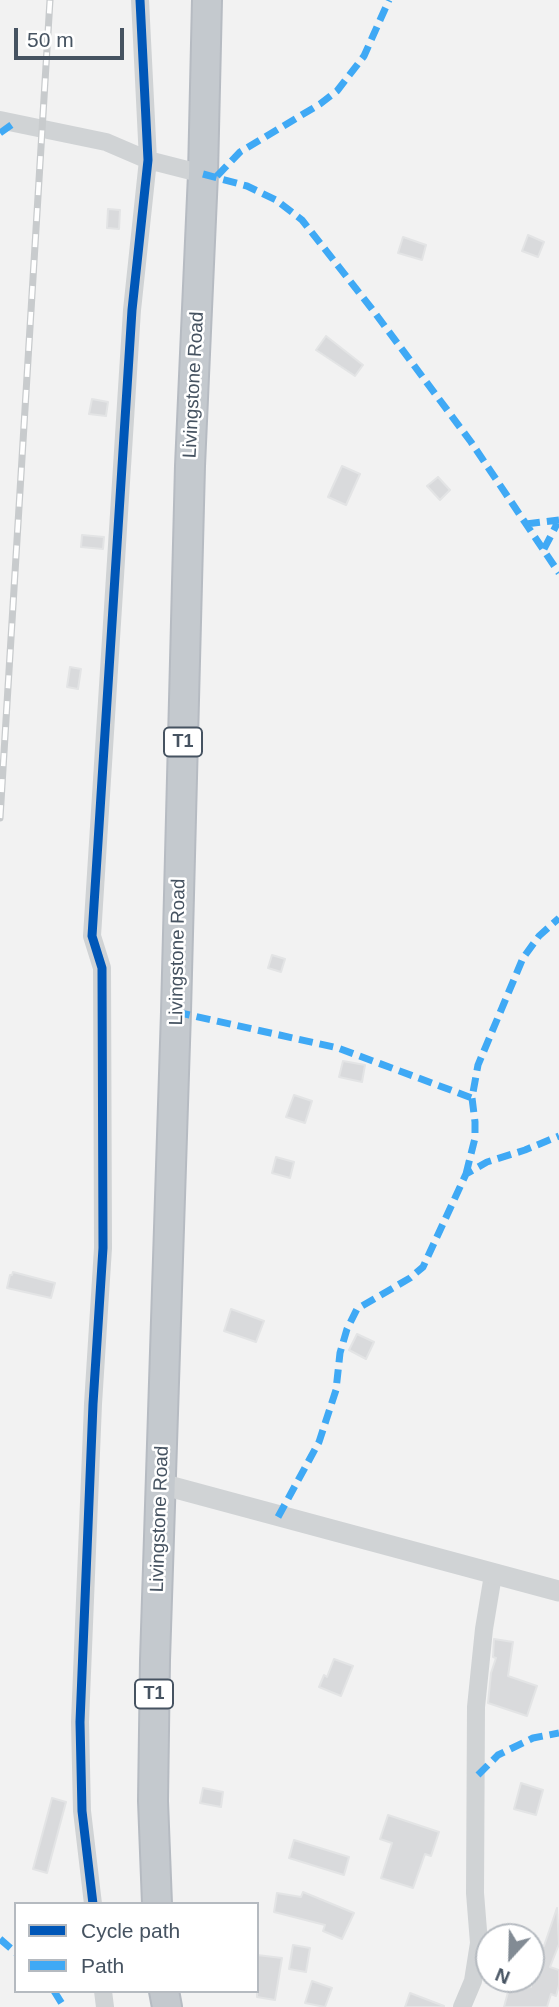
<!DOCTYPE html>
<style>
body{margin:0}
#map{position:relative;width:559px;height:2007px;overflow:hidden;background:#f2f2f2;font-family:Arial,sans-serif}
canvas{display:block}
.legend{position:absolute;left:14px;top:1902px;width:245px;height:91px;box-sizing:border-box;background:#fff;border:2px solid #b5bac0;margin:0;padding:9px 12px;list-style:none;font-size:21px;color:#465361}
.legend li{display:flex;align-items:center;gap:14px;height:35px}
.legend b{width:35px;border:2px solid #b5bac0}
.north{position:absolute;left:475px;top:1923px;width:70px;height:70px;box-sizing:border-box;background:#fff;border:2px solid #b5bac0;border-radius:50%;rotate:202deg;font-size:19px;font-weight:700;line-height:28px;text-align:center;color:#465361}
.north::after{content:'';display:block;margin:auto;width:24px;height:32px;background:#828b94;clip-path:polygon(50% 0,100% 100%,50% 72%,0 100%)}
.scale{position:absolute;left:14px;top:28px;width:110px;height:32px;box-sizing:border-box;border:4px solid #465361;border-top:0;padding-left:9px;font-size:21px;line-height:24px;white-space:nowrap;color:#465361;-webkit-text-stroke:5px #fff;paint-order:stroke}
</style>
<div id="map">
<canvas width="559" height="2007"></canvas>
<ul class="legend">
<li><b style="height:9px;background:#0057b8"></b>Cycle path</li>
<li><b style="height:9px;background:#3fa9f5"></b>Path</li>
</ul>
<div class="north">N</div>
<div class="scale">50 m</div>
</div>
<script>
const ctx = document.querySelector('canvas').getContext('2d');
ctx.lineJoin = 'round';
function fill(path, color) {
  ctx.fillStyle = color;
  ctx.fill(path, 'evenodd');
}
function toPath(rows) {
  const path = new Path2D();
  for (const r of rows) {
    path.moveTo(r[0], r[1]);
    for (let i = 2; i < r.length; i += 2) path.lineTo(r[i], r[i + 1]);
  }
  return path;
}
function stroke(path, color, width, dash) {
  ctx.strokeStyle = color;
  ctx.lineWidth = width;
  ctx.lineCap = dash ? 'butt' : 'round';
  ctx.setLineDash(dash || []);
  ctx.stroke(path);
}
function label(font, color, halo, rows, align = 'center') {
  ctx.font = font + ' Arial,sans-serif';
  ctx.lineWidth = 5;
  ctx.setLineDash([]);
  ctx.textBaseline = 'middle';
  ctx.strokeStyle = halo;
  ctx.fillStyle = color;
  for (const [text, x, y, turn = 0] of rows) {
    ctx.save();
    ctx.translate(x, y);
    ctx.rotate((+turn || 0) * Math.PI / 180);
    ctx.textAlign = isNaN(turn) ? turn : align;
    if (halo) ctx.strokeText(text, 0, 0);
    ctx.fillText(text, 0, 0);
    ctx.restore();
  }
}
const building = toPath([
 [108,209,120,210,119,229,107,228,108,209],
 [528,235,544,242,538,257,522,251,528,235],
 [403,237,426,245,422,260,398,253,403,237],
 [326,336,363,365,355,376,316,350,326,336],
 [92,399,108,402,106,416,89,414,92,399],
 [342,466,360,474,346,505,328,497,342,466],
 [438,477,450,490,440,500,427,486,438,477],
 [82,535,104,537,103,549,81,547,82,535],
 [70,667,81,669,78,689,67,687,70,667],
 [272,955,285,959,281,972,268,968,272,955],
 [343,1061,365,1065,362,1082,339,1077,343,1061],
 [294,1095,312,1101,305,1123,286,1117,294,1095],
 [276,1157,294,1162,290,1178,272,1173,276,1157],
 [13,1272,55,1283,51,1298,7,1288,10,1275,12,1275,13,1272],
 [231,1309,264,1321,256,1342,224,1331,231,1309],
 [357,1334,374,1342,366,1359,349,1350,357,1334],
 [494,1639,513,1642,508,1676,537,1686,527,1716,488,1703,491,1673,496,1658,493,1657,494,1639],
 [334,1659,353,1666,341,1696,319,1687,324,1675,327,1677,334,1659],
 [521,1783,543,1790,536,1815,514,1809,521,1783],
 [203,1788,223,1792,221,1807,200,1803,203,1788],
 [52,1798,66,1802,47,1873,33,1869,52,1798],
 [388,1815,439,1832,431,1856,425,1854,413,1888,381,1878,392,1843,380,1839,388,1815],
 [294,1840,349,1857,344,1875,289,1858,294,1840],
 [303,1892,354,1913,342,1939,323,1931,325,1925,274,1912,277,1893,301,1897,303,1892],
 [557,1908,559,1944,550,1967,559,1970,559,1985,556,1996,551,1994,547,2007,504,2007,511,1981,531,1987,531,1964,539,1945,544,1946,557,1908],
 [293,1945,310,1948,306,1972,289,1969,293,1945],
 [257,1955,282,1958,275,2000,257,1997,257,1955],
 [312,1981,332,1988,325,2007,305,2003,312,1981],
 [410,1993,444,2006,444,2007,405,2007,410,1993]
]);
const minor = toPath([
 [0,120,106,142,148,160,203,174],
 [93,1904,82,1811,80,1722,93,1404,103,1248,102,968,92,936,132,310,148,160,140,0],
 [103,1991,105,2007],
 [462,2007,473,1981,479,1943,475,1893,476,1707,484,1629,493,1575]
]);
const tertiary = toPath([
 [161,1484,559,1591]
]);
const trunk = toPath([
 [157,1904,153,1801,155,1660,176,1012,190,466,203,174,207,0],
 [164,1991,167,2007]
]);
const rail = toPath([
 [0,818,50,0]
]);
const quiet = toPath([
 [0,133,14,123],
 [203,174,247,186,276,200,302,220,372,309,471,442,559,573],
 [217,176,240,152,320,104,337,91,364,56,389,0],
 [526,524,559,520],
 [544,549,559,520],
 [176,1012,338,1048,472,1098],
 [466,1174,475,1138,475,1122,472,1098,478,1065,523,958,539,936,559,918],
 [278,1517,319,1442,336,1390,340,1353,347,1329,357,1309,410,1278,423,1267,466,1174,487,1162,525,1150,559,1136],
 [478,1775,498,1755,533,1738,559,1733],
 [0,1939,16,1953],
 [54,1991,64,2007]
]);
const cycleway = toPath([
 [93,1904,82,1811,80,1722,93,1404,103,1248,102,968,92,936,132,310,148,160,140,0]
]);
const shields = [
 [183,742,38],
 [154,1694,38]
];
const shieldNames = [
 ["T1",183,742],
 ["T1",154,1694]
];
const streetNames = [
 ["Livingstone Road",194,385,-87],
 ["Livingstone Road",178,952,-89],
 ["Livingstone Road",160,1519,-88]
];
fill(building, '#d9dadc');
stroke(building, '#e3e4e5', 2);
stroke(trunk, '#b6bbc2', 32);
stroke(minor, '#d0d3d5', 18);
stroke(tertiary, '#d0d3d5', 21);
stroke(trunk, '#c4c9ce', 28);
stroke(rail, '#c8cbcd', 7);
stroke(rail, '#fff', 4.5, [13]);
stroke(quiet, '#3fa9f5', 7, [14, 7]);
stroke(cycleway, '#0057b8', 9);
for (const [x, y, w] of shields) {
  const box = new Path2D();
  box.roundRect(x - w / 2, y - 14.5, w, 29, 5);
  ctx.fillStyle = '#fff';
  ctx.fill(box);
  stroke(box, '#465361', 2);
}
label('bold 18px', '#465361', null, shieldNames);
label('19px', '#465361', '#fff', streetNames);
</script>
